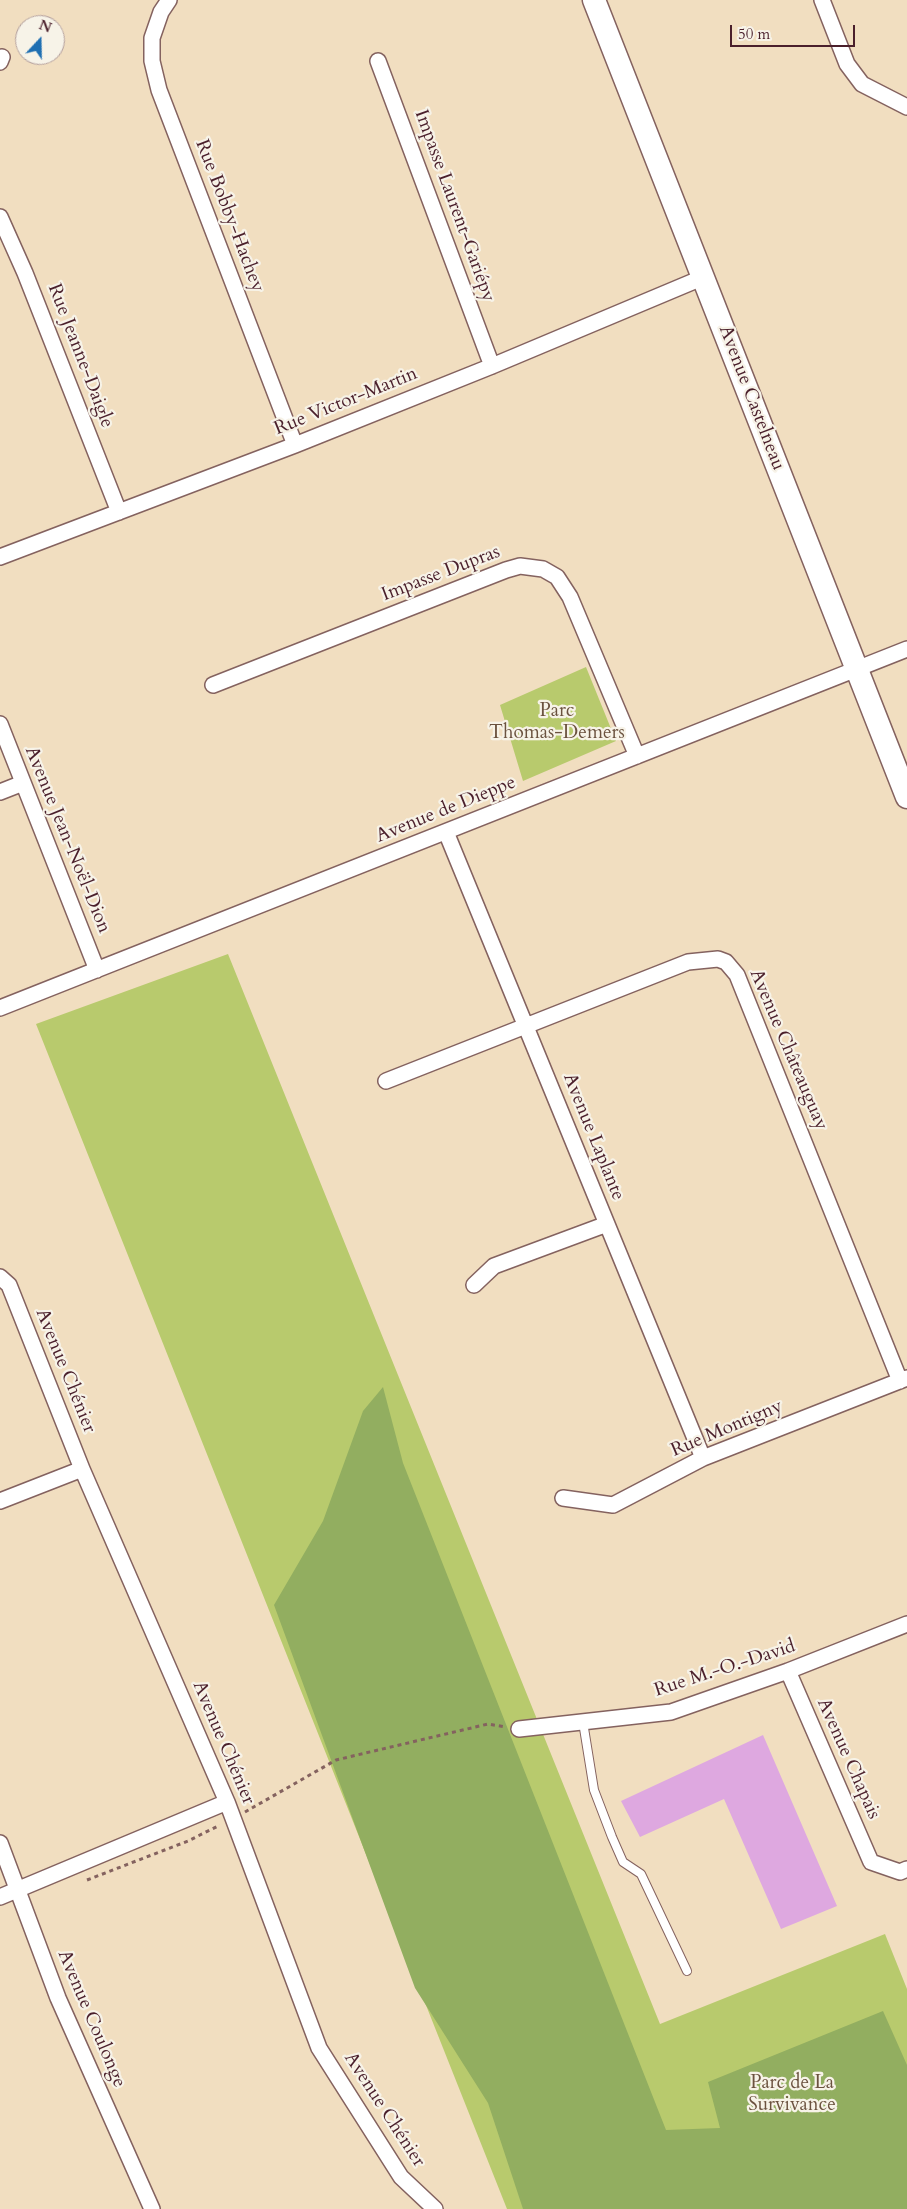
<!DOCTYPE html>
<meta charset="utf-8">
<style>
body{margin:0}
#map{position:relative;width:907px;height:2209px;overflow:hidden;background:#f1dec0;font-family:Cardo,serif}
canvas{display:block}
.north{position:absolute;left:15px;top:15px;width:50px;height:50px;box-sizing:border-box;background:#f7f3e8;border:1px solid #b29e9c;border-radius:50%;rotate:21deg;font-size:14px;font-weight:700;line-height:20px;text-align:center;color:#4a1f2b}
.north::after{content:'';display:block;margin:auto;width:18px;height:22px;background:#1f6fb2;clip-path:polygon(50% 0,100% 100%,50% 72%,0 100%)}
.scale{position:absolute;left:730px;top:25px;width:125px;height:22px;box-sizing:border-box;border:2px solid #4a1f2b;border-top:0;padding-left:6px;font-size:15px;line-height:18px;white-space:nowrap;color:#4a1f2b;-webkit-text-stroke:4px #f7f3e8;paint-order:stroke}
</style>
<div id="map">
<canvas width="907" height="2209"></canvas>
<div class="north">N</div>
<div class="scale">50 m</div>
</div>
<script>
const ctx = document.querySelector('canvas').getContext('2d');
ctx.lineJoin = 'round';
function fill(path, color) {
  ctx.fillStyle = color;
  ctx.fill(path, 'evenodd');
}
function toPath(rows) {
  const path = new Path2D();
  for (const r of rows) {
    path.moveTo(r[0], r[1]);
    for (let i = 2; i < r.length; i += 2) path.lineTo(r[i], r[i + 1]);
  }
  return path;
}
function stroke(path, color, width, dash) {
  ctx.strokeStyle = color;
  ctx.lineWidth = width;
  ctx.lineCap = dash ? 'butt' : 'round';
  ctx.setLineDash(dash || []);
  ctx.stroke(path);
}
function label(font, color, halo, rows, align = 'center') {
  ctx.font = font + ' Cardo,serif';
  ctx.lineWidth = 4.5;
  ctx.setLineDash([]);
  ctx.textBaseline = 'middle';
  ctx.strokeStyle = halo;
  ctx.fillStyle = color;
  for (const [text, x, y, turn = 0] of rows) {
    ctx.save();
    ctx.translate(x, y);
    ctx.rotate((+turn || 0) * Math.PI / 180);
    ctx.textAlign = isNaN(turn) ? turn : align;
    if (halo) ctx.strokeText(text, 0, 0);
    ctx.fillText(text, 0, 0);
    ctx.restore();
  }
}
const green = toPath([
 [586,667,616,741,523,781,500,705],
 [228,954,660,2024,885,1934,907,1989,907,2209,507,2209,36,1024]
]);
const forest = toPath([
 [383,1387,403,1463,666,2130,720,2128,708,2082,883,2011,907,2065,907,2209,523,2209,488,2103,415,1988,274,1605,323,1521,363,1411]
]);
const building = toPath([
 [763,1735,837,1906,781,1929,724,1799,640,1837,621,1801]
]);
const path = toPath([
 [245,1812,336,1760,488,1724,506,1727],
 [87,1880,188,1841,220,1825]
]);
const lane = toPath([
 [583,1722,594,1790,612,1837,623,1862,641,1874,687,1971]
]);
const street = toPath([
 [169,0,161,12,152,38,152,61,159,90,295,445],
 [822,0,847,64,862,84,907,107],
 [378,61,492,366],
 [0,62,2,57],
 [0,217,25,273,119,512],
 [0,557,295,445,492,366,704,277],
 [213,685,506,570,520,566,543,569,557,577,570,597,637,756],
 [0,724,97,970],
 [0,792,23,783],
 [446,832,703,1458],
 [0,1008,907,649],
 [386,1081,688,962,718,959,726,962,737,975,900,1381],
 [0,1277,9,1285,82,1469,227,1802,319,2048,401,2177,435,2209],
 [474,1285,494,1266,607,1224],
 [563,1498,613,1505,703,1458,907,1378],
 [0,1501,82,1469],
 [788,1671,871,1862,900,1872,907,1869],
 [519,1729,671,1712,788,1671,907,1624],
 [0,1843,58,1998,152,2209],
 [0,1897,227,1802]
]);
const secondary = toPath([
 [594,0,907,797]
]);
const streetNames = [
 ["Impasse Laurent-Gariépy",454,206,70],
 ["Rue Bobby-Hachey",229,216,69],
 ["Rue Jeanne-Daigle",80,356,69],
 ["Avenue Castelneau",751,398,69],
 ["Rue Victor-Martin",346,402,-22],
 ["Impasse Dupras",441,574,-21],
 ["Avenue de Dieppe",446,810,-22],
 ["Avenue Jean-Noël-Dion",67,840,68],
 ["Avenue Châteauguay",788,1050,67],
 ["Avenue Laplante",593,1137,68],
 ["Avenue Chénier",65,1371,68],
 ["Rue Montigny",727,1429,-23],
 ["Rue M.-O.-David",725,1669,-18],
 ["Avenue Chénier",223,1743,67],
 ["Avenue Chapais",848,1759,66],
 ["Avenue Coulonge",91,2019,67],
 ["Avenue Chénier",384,2110,57]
];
const parkNames = [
 ["Parc",557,712],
 ["Thomas-Demers",557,734],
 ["Parc de La",792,2084],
 ["Survivance",792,2106]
];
fill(green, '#b8ca6d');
fill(forest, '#92ae60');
fill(building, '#dea8e0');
stroke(lane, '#84625f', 10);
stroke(street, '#84625f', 18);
stroke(secondary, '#84625f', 25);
stroke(path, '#84625f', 3, [4, 4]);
stroke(lane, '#fff', 8);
stroke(street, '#fff', 15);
stroke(secondary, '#fff', 22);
label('19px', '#4a1f2b', '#f7f3e8', streetNames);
label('19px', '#6b523f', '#f7f3e8', parkNames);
</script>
